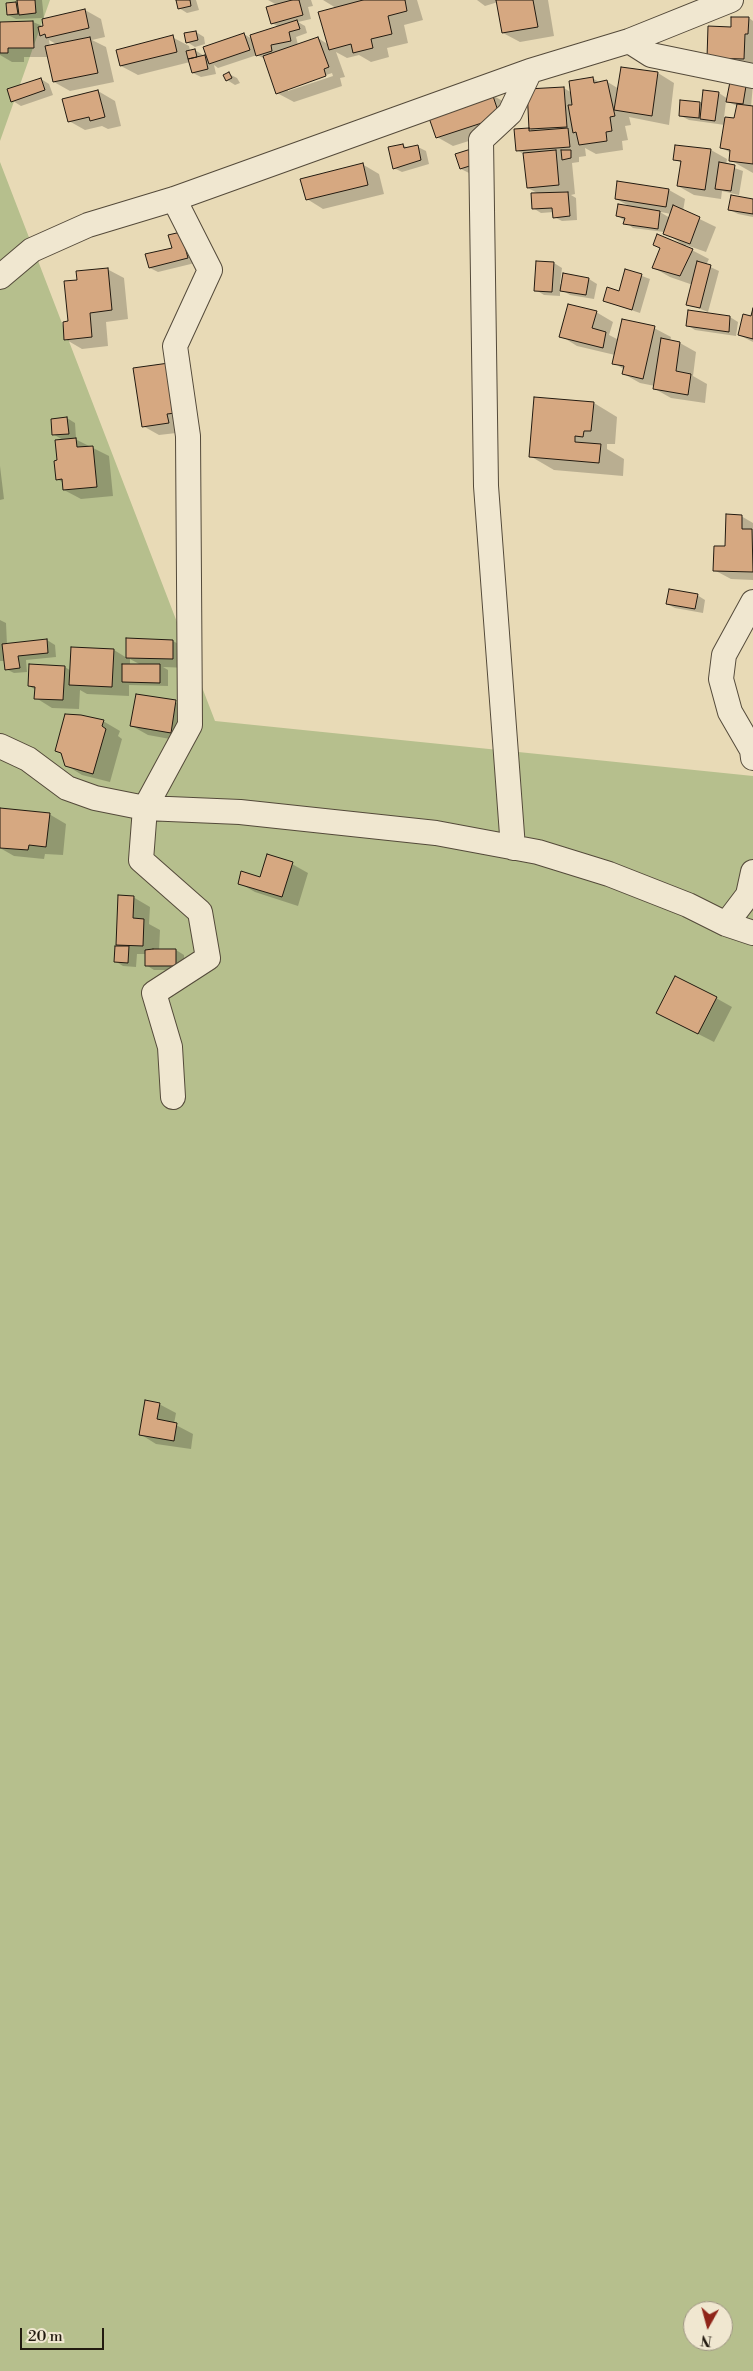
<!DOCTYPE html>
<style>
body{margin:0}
#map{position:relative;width:753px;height:2371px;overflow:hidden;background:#e8dab6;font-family:"Libre Bodoni",serif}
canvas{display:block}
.north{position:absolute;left:683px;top:2301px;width:50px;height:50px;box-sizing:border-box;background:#f0e7d0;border:1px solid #9e9583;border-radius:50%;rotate:187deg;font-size:14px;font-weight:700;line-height:20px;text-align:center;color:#221a10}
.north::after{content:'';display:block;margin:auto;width:18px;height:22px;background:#8f2418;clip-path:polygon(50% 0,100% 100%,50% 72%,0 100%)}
.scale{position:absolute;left:20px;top:2328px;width:84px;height:22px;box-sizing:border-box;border:2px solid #221a10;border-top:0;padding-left:6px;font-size:15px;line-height:18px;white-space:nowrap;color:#221a10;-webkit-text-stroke:4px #f0e7d0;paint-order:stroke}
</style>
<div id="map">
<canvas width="753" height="2371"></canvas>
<div class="north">N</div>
<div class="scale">20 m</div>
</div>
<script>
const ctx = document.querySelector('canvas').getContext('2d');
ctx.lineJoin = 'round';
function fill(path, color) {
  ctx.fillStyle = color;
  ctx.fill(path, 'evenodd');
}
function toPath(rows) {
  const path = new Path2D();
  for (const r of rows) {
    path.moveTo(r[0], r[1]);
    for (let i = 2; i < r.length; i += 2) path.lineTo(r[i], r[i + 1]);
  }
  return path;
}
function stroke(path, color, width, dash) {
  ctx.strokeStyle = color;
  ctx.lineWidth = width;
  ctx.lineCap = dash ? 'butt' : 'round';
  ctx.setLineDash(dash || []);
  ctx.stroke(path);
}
const green = toPath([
 [0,0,50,0,0,141],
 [0,162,215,721,753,776,753,2371,0,2371],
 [693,2311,723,2311,723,2341,693,2341]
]);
const shadow = toPath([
 [19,0,42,0,44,19,85,10,101,19,105,37,92,40,106,47,114,82,70,91,54,82,48,57,24,57,24,62,12,62,0,55,0,23,33,22,45,27,43,18,16,19,8,15,16,3,19,5],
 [49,40,58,45,50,47],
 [177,0,196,0,199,10,187,13,179,8],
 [268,0,311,0,313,6,308,7,311,19,298,22,305,26,307,33,296,37,298,45,318,38,329,45,336,8,323,0,417,0,423,20,404,25,408,43,387,48,389,57,371,62,359,55,347,58,336,52,345,77,340,78,342,86,294,102,277,93,265,59,257,55,218,68,214,65,216,74,201,77,193,73,190,62,138,75,121,66,172,37,189,46,190,51,195,50,209,59,244,34,252,39,279,27,272,23,277,5],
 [332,73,333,76,288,91,288,88],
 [477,0,548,0,554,36,520,42,503,33,498,2,485,6],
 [749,18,753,21,753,67,725,66,732,28],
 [196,32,204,37,205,44,195,47,187,42],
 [658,73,674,83,669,125,629,117,631,125,625,126,628,140,622,141,623,150,596,154,585,148,586,156,579,157,579,162,572,163,575,194,571,195,576,198,577,220,562,221,554,217,554,212,541,213,533,208,539,194,528,188,525,155,517,150,528,129,531,131,528,91,564,88,572,93,592,78,601,83,606,81,619,89],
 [229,74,237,78,240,83,235,85,227,80],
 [732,78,753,84,751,107,753,107,753,173,730,160,731,153,722,148,725,125,689,120,681,116,700,103,703,105,719,93,728,99],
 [726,101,737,106,735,119,724,118],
 [41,79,49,84,53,95,21,106,13,101],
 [98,91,115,101,121,126,108,129,102,126,85,130,69,121],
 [492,95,508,104,516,126,453,146,437,137],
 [403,145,409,149,418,147,426,151,429,164,402,172,394,168],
 [711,150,727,159,726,165,743,171,739,195,722,191,721,199,694,195,678,186,682,163,674,159],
 [456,155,484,168,469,173,461,169],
 [362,164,379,174,384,194,323,209,307,199],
 [669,190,685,199,683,211,716,227,706,252,686,245,686,247,709,259,706,265,719,271,708,312,688,304,693,285,670,277,654,268,682,244,664,232,633,228,617,215,631,207,616,199],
 [661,212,671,214,670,218,660,212],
 [753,200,753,217,738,214,730,210],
 [181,234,195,263,158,272,150,268,173,248],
 [554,263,562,268,560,284,562,285,564,274,589,279,597,284,594,299,570,295,560,289,560,296,544,295,536,290],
 [107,269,124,278,128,319,106,322,108,346,82,349,65,339,78,281],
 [626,270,650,279,640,313,604,301,620,292],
 [690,311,730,317,738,322,736,336,695,330,687,325],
 [596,312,613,322,609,335,619,340,654,328,671,337,670,341,680,343,696,352,693,376,707,384,705,403,671,398,655,389,655,386,640,383,624,374,625,370,614,363,615,355,577,346,561,336],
 [753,313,753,342,739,335],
 [168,364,185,432,159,435,143,426],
 [594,403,617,417,615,444,607,444,607,449,624,459,623,476,554,470,530,456],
 [67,418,75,423,76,438,73,438,109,456,113,496,81,499,64,490,64,483,57,479,63,440,53,434],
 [0,466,4,499,0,500],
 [741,516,753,523,753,580,731,579,714,570],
 [697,595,705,600,703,613,675,608,667,604],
 [0,620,6,623,7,645,47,640,55,645,56,657,26,660,27,672,14,673,6,669,5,661,0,661],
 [128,639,173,641,189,650,189,668,163,667,168,670,168,686,129,685,129,696,87,694,80,690,79,709,52,708,36,698,36,690,29,686,65,667,71,671,114,650,127,658],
 [130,659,141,665,130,665],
 [175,702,192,711,187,742,148,735,132,726],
 [103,721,120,731,118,736,122,739,110,782,82,775,66,765],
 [49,814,66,824,63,855,45,854,44,859,14,856,0,848,0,821],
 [292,864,308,873,298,906,255,892,239,883,261,878],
 [133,897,150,907,149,924,160,930,159,951,176,950,184,955,184,970,154,970,146,965,146,954,137,954,136,967,123,966,115,961,122,947,117,944],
 [716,998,732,1007,714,1042,657,1013],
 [159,1404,176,1413,174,1424,193,1434,191,1449,156,1444,140,1434]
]);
const building = toPath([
 [17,0,35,0,36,13,19,15,17,0],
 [176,0,190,0,191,6,178,9,176,0],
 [292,0,299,0,303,15,271,24,266,7,292,0],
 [363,0,405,0,407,11,388,16,392,34,371,39,373,48,353,53,351,44,329,50,318,12,363,0],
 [496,0,533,0,538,27,502,33,496,0],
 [16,2,18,14,7,15,6,3,16,2],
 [85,9,89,28,46,38,45,34,40,36,38,27,43,26,42,19,85,9],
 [731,17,749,17,748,34,745,34,744,59,707,58,708,26,731,27,731,17],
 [297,20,300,29,289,32,291,41,271,45,272,51,256,56,250,35,297,20],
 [33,21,34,48,8,48,8,53,0,53,0,22,33,21],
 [196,31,198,40,186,43,184,33,196,31],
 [244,33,250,50,209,64,203,47,244,33],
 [173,35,177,52,120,66,116,50,173,35],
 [90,37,98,73,53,82,45,46,90,37],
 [318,37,329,67,324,69,326,76,276,94,263,56,318,37],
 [195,49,197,57,188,59,186,51,195,49],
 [205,55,208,69,192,73,188,59,205,55],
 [621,67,658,72,652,116,614,110,621,67],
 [229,72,232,78,226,81,223,75,229,72],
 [593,77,594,83,607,80,615,116,610,117,612,131,606,132,607,141,579,145,576,132,573,133,568,105,572,105,569,81,593,77],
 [731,77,747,80,743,104,726,102,731,77],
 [41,78,45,90,11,102,7,89,41,78],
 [564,87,567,127,529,129,527,89,564,87],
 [98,90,105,117,90,121,89,117,68,122,62,99,98,90],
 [703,90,719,92,715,121,700,119,703,90],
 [492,93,500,117,436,138,428,115,492,93],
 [680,100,700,102,699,118,679,116,680,100],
 [737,104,753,106,753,164,729,161,730,150,720,148,725,117,734,118,737,104],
 [529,128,529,131,568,128,570,147,516,151,514,129,529,128],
 [403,144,404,148,418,145,421,160,393,169,388,147,403,144],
 [675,145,711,149,705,190,677,186,681,161,673,160,675,145],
 [471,149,476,164,460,169,455,154,471,149],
 [556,150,559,185,527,188,523,153,556,150],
 [561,150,571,150,571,158,562,160,561,150],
 [719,162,735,165,731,191,715,189,719,162],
 [363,163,368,185,306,200,300,179,363,163],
 [617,181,669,189,666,207,615,199,617,181],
 [568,192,570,216,553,218,552,208,532,209,531,193,568,192],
 [731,195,753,199,753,214,728,210,731,195],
 [618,204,660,211,658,229,623,224,625,218,616,216,618,204],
 [673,205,700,217,690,244,663,234,673,205],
 [181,232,188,258,149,268,145,254,172,248,168,235,181,232],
 [657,234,693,249,680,276,652,268,660,248,653,245,657,234],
 [536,261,554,262,552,292,534,291,536,261],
 [697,261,711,265,700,308,686,305,697,261],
 [108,268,112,310,90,313,92,337,64,340,63,322,68,321,64,281,77,280,76,271,108,268],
 [625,269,642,274,632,310,603,301,607,287,619,291,625,269],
 [563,273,589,278,586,295,560,291,563,273],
 [568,304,597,311,592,328,606,332,603,348,559,337,568,304],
 [753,308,753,339,738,335,743,314,751,316,753,308],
 [688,310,730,316,729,332,686,326,688,310],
 [622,319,655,326,643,379,622,374,624,366,612,364,622,319],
 [661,338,680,342,676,371,691,374,688,395,653,389,661,338],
 [169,363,176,413,167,414,169,423,142,427,133,368,169,363],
 [534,397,594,402,591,431,584,431,583,437,575,436,575,442,601,444,599,463,529,457,534,397],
 [67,417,69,434,52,435,51,419,67,417],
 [76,438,77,447,93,446,97,487,63,490,62,479,56,480,54,461,57,460,55,440,76,438],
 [726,514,742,515,742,529,752,529,753,572,713,571,714,546,725,546,726,514],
 [669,589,698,594,695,609,666,604,669,589],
 [126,638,173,640,173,659,126,658,126,638],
 [47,639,48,653,18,656,20,668,5,670,2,644,47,639],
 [71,647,114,649,112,687,69,685,71,647],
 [29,664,65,666,63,700,34,699,35,687,28,686,29,664],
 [122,664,160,664,160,683,122,682,122,664],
 [136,694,176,700,171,733,130,726,136,694],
 [65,714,81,715,104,720,102,726,106,729,93,774,65,766,61,753,55,751,65,714],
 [0,808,50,813,46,847,29,845,28,850,0,848,0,808],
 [267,854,293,862,282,897,238,884,241,871,260,877,267,854],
 [118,895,134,896,133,918,144,919,143,946,116,945,118,895],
 [115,946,129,946,128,963,114,962,115,946],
 [153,949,176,949,176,966,145,966,145,950,153,949],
 [675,976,717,997,698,1034,656,1013,675,976],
 [145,1400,160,1403,157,1419,177,1423,174,1441,139,1435,145,1400]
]);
const street = toPath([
 [629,41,651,55,753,76],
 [0,277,32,250,88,225,174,199,530,71,629,41,731,0],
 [753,602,724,655,721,679,730,712,752,750,753,758],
 [0,746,28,759,67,788,95,798,145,808,240,812,436,833,538,852,609,874,688,905,726,924,753,933],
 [513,848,486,486,481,140,510,113,530,71],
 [726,924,748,895,753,872],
 [173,1097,170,1047,154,993,208,958,200,912,141,860,145,808,190,725,188,436,175,346,210,270,174,199]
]);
fill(green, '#b6bf8d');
fill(shadow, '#0003');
fill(building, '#d6a881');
stroke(building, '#221a10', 1);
stroke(street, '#544a3a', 26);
stroke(street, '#f0e7d0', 24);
</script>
